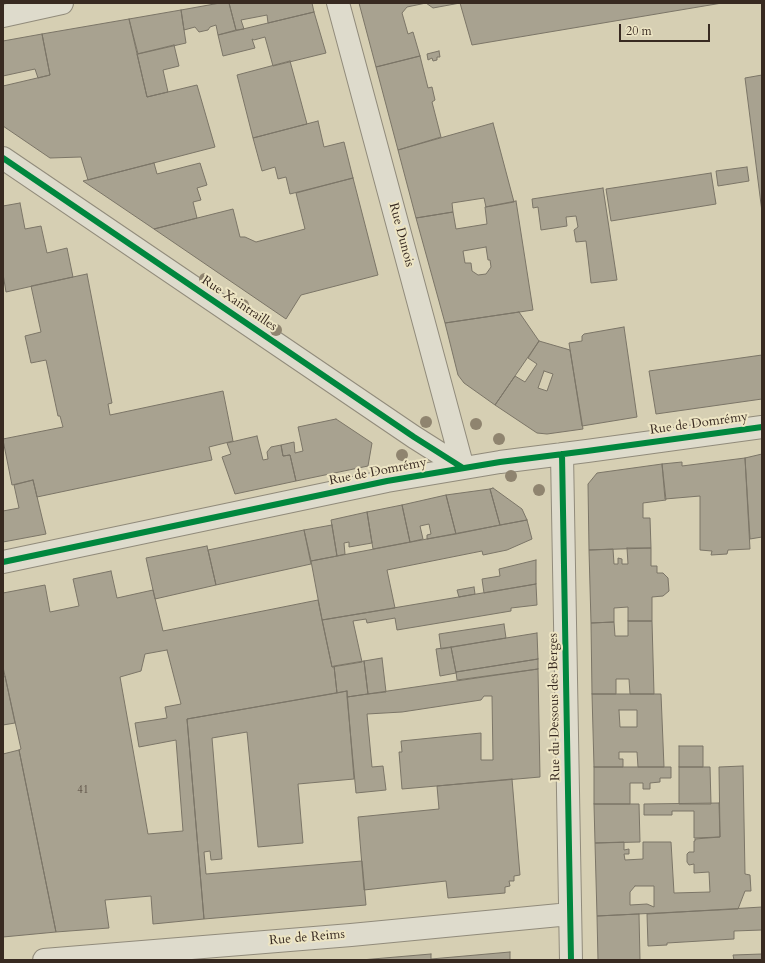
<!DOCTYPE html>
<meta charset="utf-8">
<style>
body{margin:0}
#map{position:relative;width:765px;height:963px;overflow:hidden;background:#d6cfb3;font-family:Cardo,serif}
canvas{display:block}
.frame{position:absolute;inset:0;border:4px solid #382a21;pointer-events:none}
.scale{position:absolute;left:619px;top:24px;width:91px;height:18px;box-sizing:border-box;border:2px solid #382a21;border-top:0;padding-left:5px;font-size:12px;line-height:14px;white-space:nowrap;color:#382a21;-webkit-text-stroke:3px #ede5c4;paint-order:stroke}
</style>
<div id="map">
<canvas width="765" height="963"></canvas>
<div class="frame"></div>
<div class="scale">20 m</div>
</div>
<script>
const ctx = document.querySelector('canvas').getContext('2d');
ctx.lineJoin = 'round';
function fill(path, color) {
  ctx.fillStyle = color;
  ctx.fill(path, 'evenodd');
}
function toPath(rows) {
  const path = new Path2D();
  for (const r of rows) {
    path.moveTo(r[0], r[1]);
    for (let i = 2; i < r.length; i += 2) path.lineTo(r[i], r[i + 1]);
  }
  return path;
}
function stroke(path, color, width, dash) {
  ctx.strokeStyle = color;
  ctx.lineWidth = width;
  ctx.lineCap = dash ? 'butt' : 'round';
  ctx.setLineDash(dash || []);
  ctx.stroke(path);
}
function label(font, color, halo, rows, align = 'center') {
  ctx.font = font + ' Cardo,serif';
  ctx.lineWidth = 4;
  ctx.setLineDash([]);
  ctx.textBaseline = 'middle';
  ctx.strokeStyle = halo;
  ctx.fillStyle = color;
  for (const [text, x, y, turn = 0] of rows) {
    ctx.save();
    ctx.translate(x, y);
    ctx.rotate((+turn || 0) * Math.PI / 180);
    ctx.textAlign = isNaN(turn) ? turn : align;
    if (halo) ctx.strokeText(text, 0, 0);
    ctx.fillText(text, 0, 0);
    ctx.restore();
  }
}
const building = toPath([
 [229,3,236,30,218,35,216,25,210,27,208,30,199,32,195,27,184,30,181,10,220,3,229,3],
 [229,3,312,3,314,12,268,23,267,15,241,20,244,29,236,30,229,3],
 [359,3,460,3,433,8,426,3,407,7,402,13,408,34,413,32,420,56,376,67,359,3],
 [460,3,722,3,472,45,460,3],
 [181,10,186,43,138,54,129,19,181,10],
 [314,12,326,53,273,66,265,37,254,40,252,39,255,48,223,56,218,35,314,12],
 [129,19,147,97,197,85,215,147,88,180,81,157,50,158,3,126,3,86,50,75,42,34,129,19],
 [42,34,50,75,38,78,35,69,3,76,3,41,42,34],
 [174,45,179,66,163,70,168,92,147,97,137,54,174,45],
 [439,51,440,57,437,57,437,60,433,61,432,58,428,60,427,54,439,51],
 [420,56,428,88,432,87,435,100,432,102,441,137,398,150,376,67,420,56],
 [290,61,307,124,253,138,237,75,290,61],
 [762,75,762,212,745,78,762,75],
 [318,121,324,147,344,142,353,178,290,194,286,177,278,179,275,167,262,171,253,138,318,121],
 [493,123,514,202,486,207,484,198,452,203,453,212,416,218,398,150,493,123],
 [154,163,157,174,200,163,207,185,197,188,201,200,193,202,197,218,154,229,83,181,154,163],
 [747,167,749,181,718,186,716,171,747,167],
 [711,173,716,204,611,221,606,189,711,173],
 [353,178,378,275,301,295,286,319,154,229,233,209,240,237,245,237,256,242,305,229,296,193,353,178],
 [603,188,617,280,591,283,586,241,576,242,574,230,578,227,576,216,566,217,567,226,541,230,538,207,533,208,532,199,603,188],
 [516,201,533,310,445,323,416,218,453,212,456,229,487,224,485,207,516,201],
 [486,247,488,260,490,260,491,267,486,274,478,275,472,271,471,263,465,263,463,251,486,247],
 [20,203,25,229,41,226,47,253,67,248,73,277,6,292,3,274,3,206,20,203],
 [87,274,112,403,108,404,110,415,223,391,233,441,209,447,212,460,37,497,33,480,12,485,3,440,3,439,63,427,60,416,58,416,46,360,31,363,25,336,41,332,31,286,87,274],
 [519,312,539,341,495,405,464,383,458,375,445,323,519,312],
 [624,327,637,417,582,426,569,343,582,341,582,336,584,334,624,327],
 [539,341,570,350,583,429,547,434,537,433,495,405,515,376,525,382,537,364,528,358,539,341],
 [544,371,553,374,547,391,538,388,544,371],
 [762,355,762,399,656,414,649,371,762,355],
 [336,419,372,443,368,466,296,481,290,455,283,456,281,445,294,442,295,453,303,451,298,427,336,419],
 [257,436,263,460,268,459,267,452,271,447,281,445,283,456,290,455,296,481,235,494,222,457,231,454,227,443,257,436],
 [762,454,762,537,750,539,745,458,762,454],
 [745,458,750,549,728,550,727,554,711,555,712,551,700,550,700,496,665,499,662,464,682,462,682,466,745,458],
 [662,464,666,500,643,503,643,518,650,518,651,548,589,550,588,484,597,473,662,464],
 [33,480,46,534,3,542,3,511,19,508,14,485,33,480],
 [493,488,522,509,527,520,500,525,490,489,493,488],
 [490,489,500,525,456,534,446,495,490,489],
 [446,495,456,534,427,539,427,535,431,534,429,524,420,526,423,539,410,542,402,505,446,495],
 [402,505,410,542,373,549,367,512,402,505],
 [367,512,372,543,349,547,349,542,344,543,345,554,337,556,331,520,367,512],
 [527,520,532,539,507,550,483,555,482,551,387,570,395,608,322,620,311,561,527,520],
 [332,525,337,556,311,561,304,530,332,525],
 [304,530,311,564,216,585,208,550,304,530],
 [207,546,216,585,155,599,146,558,207,546],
 [627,548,651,548,651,566,657,566,657,573,663,573,668,578,669,591,663,596,652,597,652,621,628,621,628,607,614,608,614,622,591,623,589,550,613,549,614,564,618,564,618,558,622,559,622,564,628,564,627,548],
 [536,560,536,584,484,593,482,579,500,576,499,569,536,560],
 [111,571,117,598,153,590,163,631,318,600,332,667,334,666,337,693,187,719,204,919,153,924,151,896,105,900,109,928,56,932,19,750,21,749,3,667,3,593,45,585,50,612,79,606,73,579,111,571],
 [167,650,181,704,165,707,167,718,135,723,139,747,176,740,183,831,148,834,120,677,141,671,145,654,167,650],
 [536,584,537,605,511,608,511,611,397,630,395,618,367,623,366,619,353,621,362,662,332,667,322,620,536,584],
 [474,587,475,594,459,597,457,590,474,587],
 [628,621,652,621,654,694,630,694,629,679,616,679,616,694,592,694,591,623,614,622,615,636,628,636,628,621],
 [504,624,506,638,441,649,439,634,504,624],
 [537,633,538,659,456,672,451,647,537,633],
 [451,647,456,673,440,676,436,649,451,647],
 [382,658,386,692,368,694,364,661,382,658],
 [538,659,538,669,457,680,456,672,538,659],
 [364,661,368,694,347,697,347,691,337,693,334,666,364,661],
 [538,669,540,777,402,789,399,752,402,752,401,741,481,733,481,760,493,760,492,696,484,696,481,700,402,712,367,714,372,767,383,766,386,790,356,793,347,697,538,669],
 [3,676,5,676,15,723,3,725,3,676],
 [347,691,354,779,298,784,303,843,258,847,247,732,212,738,222,859,211,860,210,851,204,852,206,874,362,861,366,905,204,919,187,719,347,691],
 [592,694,661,694,664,767,638,767,637,752,619,752,619,759,623,759,623,767,594,767,592,694],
 [619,710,637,710,637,727,620,727,619,710],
 [679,746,703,746,703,767,679,767,679,746],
 [19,750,56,932,3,937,3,754,19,750],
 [743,766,745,874,750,875,751,891,745,891,738,909,597,916,595,843,624,842,624,850,629,849,629,854,624,854,625,860,643,859,643,842,671,842,674,893,710,892,709,872,694,873,694,864,689,865,687,862,687,854,689,852,694,852,694,841,695,841,695,839,720,837,719,767,743,766],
 [635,886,654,886,654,907,647,904,630,905,630,892,635,886],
 [594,767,671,767,671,778,660,778,660,782,650,783,650,789,643,789,643,783,630,783,630,804,594,804,594,767],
 [679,767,710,767,711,804,679,804,679,767],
 [512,779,520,875,514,876,514,881,509,881,510,886,505,887,505,893,448,898,446,881,364,890,358,817,439,809,437,786,512,779],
 [719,803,720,837,694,838,694,811,672,811,672,815,644,815,644,804,719,803],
 [594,804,639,804,640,842,595,843,594,804],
 [762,907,762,930,734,931,734,939,667,943,667,945,648,946,647,914,762,907],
 [639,914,640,960,598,960,597,916,639,914],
 [510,952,510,960,431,960,431,959,510,952],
 [431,954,431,960,361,960,431,954],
 [762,954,762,960,734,960,733,955,762,954]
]);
const minor = toPath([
 [338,3,463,468],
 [3,16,62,3],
 [3,158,414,437,463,468],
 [562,454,571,960],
 [3,562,387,481,500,462,587,451,762,427],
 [44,960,351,935,570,914]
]);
const cycleway = toPath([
 [3,158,414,437,463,468],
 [562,454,571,960],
 [3,562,387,481,500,462,587,451,762,427]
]);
const trees = [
 [205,279],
 [243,305],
 [276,330],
 [426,422],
 [476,424],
 [499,439],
 [402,455],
 [511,476],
 [539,490]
];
const numberNames = [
 ["41",83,790]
];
const streetNames = [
 ["Rue Dunois",401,235,75],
 ["Rue Xaintrailles",239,304,34],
 ["Rue de Domrémy",699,424,-8],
 ["Rue de Domrémy",378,472,-11],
 ["Rue du Dessous des Berges",555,707,-91],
 ["Rue de Reims",307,938,-5]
];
fill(building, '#a8a290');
stroke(building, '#7b7567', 1);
stroke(minor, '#918b7b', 24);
stroke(minor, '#dedbcc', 22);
stroke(cycleway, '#00873e', 6);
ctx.fillStyle = '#8f846f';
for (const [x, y] of trees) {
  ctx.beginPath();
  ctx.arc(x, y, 6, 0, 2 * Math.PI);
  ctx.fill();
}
label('11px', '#54483d', null, numberNames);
label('13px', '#382a21', '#ede5c4', streetNames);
</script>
